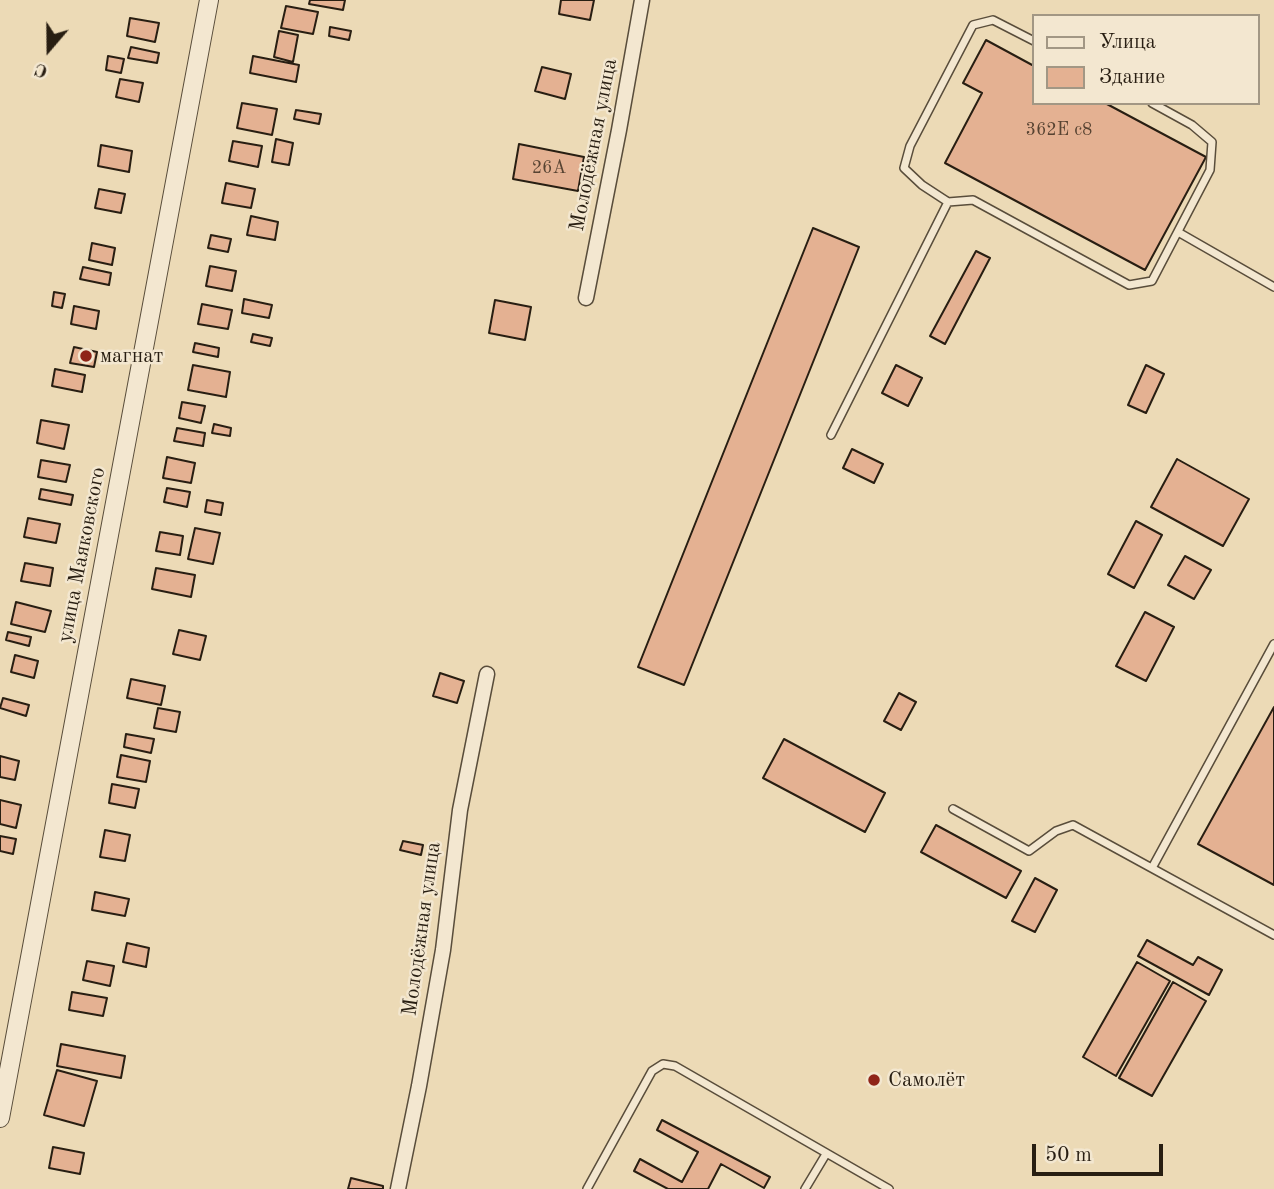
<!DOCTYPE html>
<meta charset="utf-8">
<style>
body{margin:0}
#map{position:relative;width:1274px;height:1189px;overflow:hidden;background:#ecdab6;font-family:"Old Standard TT",serif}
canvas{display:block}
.legend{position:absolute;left:1032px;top:14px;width:228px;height:91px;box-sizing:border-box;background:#f3e7d0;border:2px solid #a29784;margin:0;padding:9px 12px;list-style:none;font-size:21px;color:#281e12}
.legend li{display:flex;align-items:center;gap:14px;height:35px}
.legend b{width:35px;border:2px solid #a29784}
.north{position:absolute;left:14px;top:14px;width:70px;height:70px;-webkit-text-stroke:5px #f3e7d0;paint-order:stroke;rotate:200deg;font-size:19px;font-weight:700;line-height:28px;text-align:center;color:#281e12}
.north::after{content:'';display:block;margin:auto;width:24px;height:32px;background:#281e12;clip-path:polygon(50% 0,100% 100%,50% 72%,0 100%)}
.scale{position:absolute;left:1032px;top:1144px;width:131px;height:32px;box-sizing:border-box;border:4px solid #281e12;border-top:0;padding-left:9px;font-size:21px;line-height:24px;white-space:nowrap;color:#281e12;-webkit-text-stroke:5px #f3e7d0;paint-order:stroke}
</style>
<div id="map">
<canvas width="1274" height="1189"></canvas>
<ul class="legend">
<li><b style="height:9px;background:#f3e7d0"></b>Улица</li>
<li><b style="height:19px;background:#e4b192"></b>Здание</li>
</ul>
<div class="north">С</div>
<div class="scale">50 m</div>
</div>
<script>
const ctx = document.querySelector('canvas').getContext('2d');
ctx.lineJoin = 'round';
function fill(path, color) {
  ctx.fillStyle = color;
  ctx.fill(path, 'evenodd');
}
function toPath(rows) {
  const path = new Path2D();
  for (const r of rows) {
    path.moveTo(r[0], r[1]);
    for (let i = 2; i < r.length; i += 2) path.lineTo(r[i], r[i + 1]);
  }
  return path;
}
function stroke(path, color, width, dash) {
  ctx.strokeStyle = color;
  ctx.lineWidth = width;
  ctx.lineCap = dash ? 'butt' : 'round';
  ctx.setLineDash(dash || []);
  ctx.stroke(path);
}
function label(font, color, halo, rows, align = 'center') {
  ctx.font = font + ' "Old Standard TT",serif';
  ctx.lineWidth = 5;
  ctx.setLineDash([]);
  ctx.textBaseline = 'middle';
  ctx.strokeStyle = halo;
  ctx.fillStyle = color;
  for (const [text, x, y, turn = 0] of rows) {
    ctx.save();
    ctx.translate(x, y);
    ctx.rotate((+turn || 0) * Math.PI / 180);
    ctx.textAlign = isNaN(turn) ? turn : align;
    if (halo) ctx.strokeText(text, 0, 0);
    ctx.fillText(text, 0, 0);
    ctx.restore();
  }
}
const building = toPath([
 [310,0,345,0,343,10,309,4,310,0],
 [561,0,594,0,590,20,559,14,561,0],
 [286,6,318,12,313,34,281,28,286,6],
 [130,18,159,23,155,42,127,36,130,18],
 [330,27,351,31,349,40,329,36,330,27],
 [279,31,298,35,293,62,274,57,279,31],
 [986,40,1034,66,1034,103,1105,103,1206,157,1145,270,945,163,982,93,963,83,986,40],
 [131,47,159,53,157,63,128,58,131,47],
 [108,56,124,59,121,73,106,70,108,56],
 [253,56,299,65,296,82,250,73,253,56],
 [542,67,571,74,565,99,535,91,542,67],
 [120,79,143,83,139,102,116,97,120,79],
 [242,103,277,109,272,135,237,128,242,103],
 [296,110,321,114,319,124,294,119,296,110],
 [276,139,293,143,289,165,272,162,276,139],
 [233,141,262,146,258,167,229,161,233,141],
 [519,144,584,157,578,191,513,179,519,144],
 [101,145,132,151,129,172,98,166,101,145],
 [226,183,255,189,251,208,222,203,226,183],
 [99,189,125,194,121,213,95,208,99,189],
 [251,216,278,222,275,240,247,235,251,216],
 [813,228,859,247,684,685,638,667,813,228],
 [211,235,231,239,228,252,208,248,211,235],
 [92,243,115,248,112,265,89,260,92,243],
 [976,251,990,258,945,344,930,336,976,251],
 [210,266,236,271,232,291,206,286,210,266],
 [83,267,111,273,109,285,80,279,83,267],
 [54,292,65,294,62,308,52,306,54,292],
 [244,299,272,305,269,318,242,313,244,299],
 [495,300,531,307,525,340,489,333,495,300],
 [202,304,232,310,228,329,198,324,202,304],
 [74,306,99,311,96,329,71,324,74,306],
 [253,334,272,338,270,346,251,342,253,334],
 [195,343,219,348,218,357,193,352,195,343],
 [74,347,97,352,94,367,70,363,74,347],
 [193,365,230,372,226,397,188,390,193,365],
 [896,365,922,378,908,406,882,393,896,365],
 [1146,365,1164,374,1146,413,1128,405,1146,365],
 [55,369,85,375,82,392,52,386,55,369],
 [182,402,205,406,201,423,179,418,182,402],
 [41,420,69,425,64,449,37,443,41,420],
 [214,424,231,428,230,436,212,433,214,424],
 [177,428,205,433,203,446,174,441,177,428],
 [852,449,883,464,874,483,843,468,852,449],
 [167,457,195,463,191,483,163,478,167,457],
 [1177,459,1249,499,1223,546,1151,507,1177,459],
 [41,460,70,465,66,482,38,477,41,460],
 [167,488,190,492,187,507,164,502,167,488],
 [41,489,73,495,71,505,39,499,41,489],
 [207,500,223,503,221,515,205,512,207,500],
 [28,518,60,524,56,543,24,537,28,518],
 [1136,521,1162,535,1134,588,1108,574,1136,521],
 [195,528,220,533,213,564,188,559,195,528],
 [160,532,183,536,180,555,156,551,160,532],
 [1185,556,1211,570,1194,599,1168,585,1185,556],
 [25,563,53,568,50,586,21,581,25,563],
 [156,568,195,575,191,597,152,589,156,568],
 [16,602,51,611,45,632,11,624,16,602],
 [1145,612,1174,627,1146,681,1116,666,1145,612],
 [179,630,206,636,200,660,173,654,179,630],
 [8,632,31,637,29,646,6,640,8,632],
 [15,655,38,661,34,678,11,672,15,655],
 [440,673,464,681,457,703,433,696,440,673],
 [131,679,165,686,161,705,127,698,131,679],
 [899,693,916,702,901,730,884,721,899,693],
 [3,698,29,705,26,716,0,708,3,698],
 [1274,707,1274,885,1198,844,1274,707],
 [158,708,180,712,176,732,154,728,158,708],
 [126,734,154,739,151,753,124,747,126,734],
 [784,739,885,793,865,832,763,778,784,739],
 [121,755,150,761,146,782,117,777,121,755],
 [0,756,19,761,15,780,0,777,0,756],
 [112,784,139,789,135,808,109,803,112,784],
 [0,800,21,805,16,828,0,824,0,800],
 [936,825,1021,871,1006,898,921,852,936,825],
 [105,830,130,835,125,861,100,857,105,830],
 [0,836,16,839,13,854,0,851,0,836],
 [403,841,423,845,421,855,400,850,403,841],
 [1035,878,1057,890,1035,932,1012,921,1035,878],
 [95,892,129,899,125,916,92,910,95,892],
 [1147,940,1193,965,1198,957,1222,970,1209,995,1138,956,1147,940],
 [127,943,149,948,146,967,123,962,127,943],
 [87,961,114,966,110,986,83,980,87,961],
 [1137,962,1170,981,1116,1076,1083,1057,1137,962],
 [1173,982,1206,1001,1152,1096,1119,1078,1173,982],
 [72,992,107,998,103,1016,69,1010,72,992],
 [61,1044,125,1056,121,1078,57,1066,61,1044],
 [57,1070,97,1081,84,1126,44,1115,57,1070],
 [662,1120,770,1177,764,1188,721,1164,708,1189,668,1189,634,1171,640,1159,682,1182,698,1152,657,1130,662,1120],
 [53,1147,84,1153,80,1174,49,1168,53,1147],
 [351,1178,383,1186,383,1189,348,1189,351,1178]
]);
const service = toPath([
 [1034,41,993,20,973,25,910,146,904,168,922,185,948,202,973,200,1129,285,1152,281,1210,170,1212,142,1192,125,1152,103],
 [1178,232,1274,287],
 [831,435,948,202],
 [953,809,1029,851,1056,831,1073,825,1274,935],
 [1152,868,1274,644],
 [587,1189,652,1071,663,1064,675,1066,889,1189],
 [805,1189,826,1154]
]);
const minor = toPath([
 [586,298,619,130,642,0],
 [398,1189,419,1086,443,950,460,810,487,674]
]);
const tertiary = toPath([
 [0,1118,209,0]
]);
const markers = [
 [86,356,7,"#8f2418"],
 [874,1080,7,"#8f2418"]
];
const numberNames = [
 ["362Е с8",1059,130],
 ["26А",549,168]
];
const streetNames = [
 ["Молодёжная улица",594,145,-79],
 ["улица Маяковского",82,555,-79],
 ["Молодёжная улица",422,929,-82]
];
const poiNames = [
 ["магнат",100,356],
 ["Самолёт",888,1080]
];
fill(building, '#e4b192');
stroke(building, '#281e12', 2);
stroke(service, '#594d3b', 10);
stroke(minor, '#594d3b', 17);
stroke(tertiary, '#594d3b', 20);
stroke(service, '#f3e7d0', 7);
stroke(minor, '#f3e7d0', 14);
stroke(tertiary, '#f3e7d0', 18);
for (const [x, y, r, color] of markers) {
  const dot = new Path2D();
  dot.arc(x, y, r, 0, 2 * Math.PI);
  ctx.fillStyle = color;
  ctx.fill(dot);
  stroke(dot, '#f3e7d0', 2.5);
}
label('18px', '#574332', null, numberNames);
label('21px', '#281e12', '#f3e7d0', streetNames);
label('21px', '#281e12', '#f3e7d0', poiNames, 'left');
</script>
